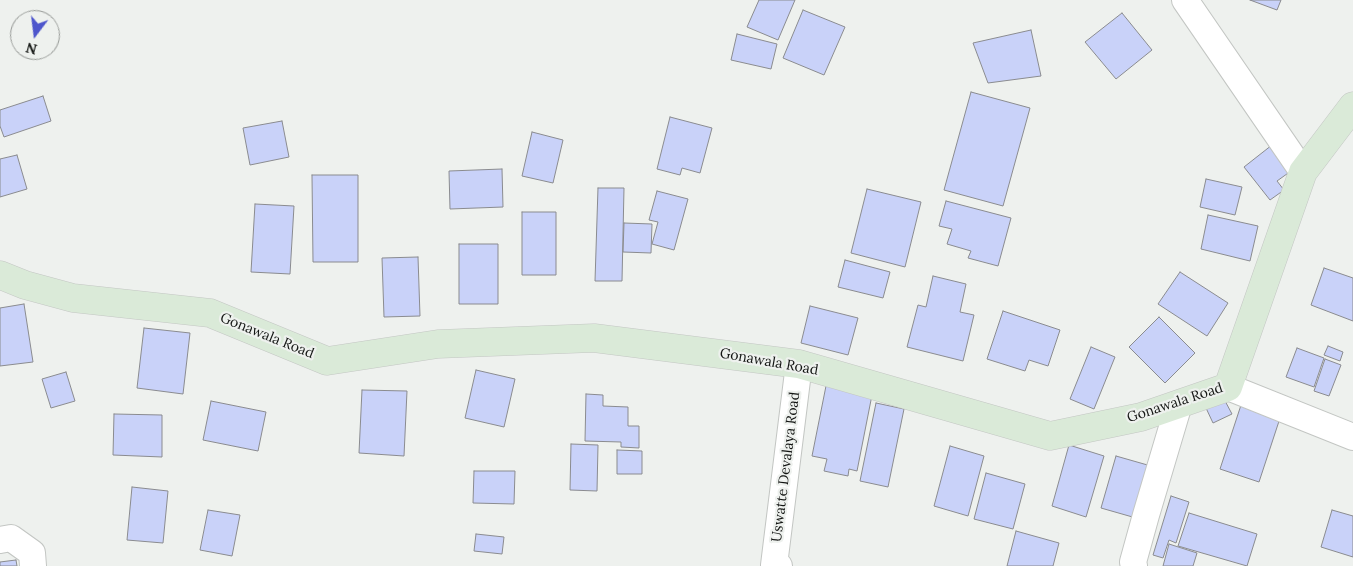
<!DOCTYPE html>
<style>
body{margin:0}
#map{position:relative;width:1353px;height:566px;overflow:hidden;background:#eef1ee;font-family:Lora,serif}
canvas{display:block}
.north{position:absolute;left:10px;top:10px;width:50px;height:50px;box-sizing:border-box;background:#eef1ee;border:1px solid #969996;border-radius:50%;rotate:195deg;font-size:14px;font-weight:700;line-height:20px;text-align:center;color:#131513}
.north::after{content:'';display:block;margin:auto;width:18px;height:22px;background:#4e56cc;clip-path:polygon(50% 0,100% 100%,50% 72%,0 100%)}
</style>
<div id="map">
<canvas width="1353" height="566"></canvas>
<div class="north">N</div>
</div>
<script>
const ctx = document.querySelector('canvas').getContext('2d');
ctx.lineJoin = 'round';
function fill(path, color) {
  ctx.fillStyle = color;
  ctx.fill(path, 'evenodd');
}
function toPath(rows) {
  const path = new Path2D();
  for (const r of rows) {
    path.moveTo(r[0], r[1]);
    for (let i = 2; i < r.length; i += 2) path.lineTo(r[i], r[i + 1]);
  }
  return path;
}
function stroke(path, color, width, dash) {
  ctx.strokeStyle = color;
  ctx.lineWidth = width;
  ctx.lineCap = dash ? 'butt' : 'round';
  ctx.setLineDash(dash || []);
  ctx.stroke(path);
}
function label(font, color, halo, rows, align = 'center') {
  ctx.font = font + ' Lora,serif';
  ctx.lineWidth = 4.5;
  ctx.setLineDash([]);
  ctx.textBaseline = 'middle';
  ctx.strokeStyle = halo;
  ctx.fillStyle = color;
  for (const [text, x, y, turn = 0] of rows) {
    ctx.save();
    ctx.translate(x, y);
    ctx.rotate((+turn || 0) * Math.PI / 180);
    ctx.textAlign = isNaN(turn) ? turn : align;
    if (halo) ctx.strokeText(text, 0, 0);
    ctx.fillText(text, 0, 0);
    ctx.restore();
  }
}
const building = toPath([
 [759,0,795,0,778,40,747,27,759,0],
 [1250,0,1281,0,1277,10,1250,0],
 [803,10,845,27,824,75,783,58,803,10],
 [1122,13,1152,50,1116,79,1085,42,1122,13],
 [1031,30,1041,76,988,83,973,43,1031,30],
 [737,34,777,44,771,69,731,60,737,34],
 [971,92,1030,108,1003,206,944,190,971,92],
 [43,96,51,121,4,137,0,126,0,110,43,96],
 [670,117,712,128,700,173,682,168,680,175,657,169,670,117],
 [282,121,289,157,250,165,243,128,282,121],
 [532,132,563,140,553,183,522,176,532,132],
 [1272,145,1291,171,1277,181,1284,190,1270,200,1244,167,1272,145],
 [17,155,27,189,0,197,0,159,17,155],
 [502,169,503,207,450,209,449,171,502,169],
 [312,175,358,175,358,262,313,262,312,175],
 [1206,179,1242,187,1235,215,1200,207,1206,179],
 [598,188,624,188,622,281,595,281,598,188],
 [867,189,921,202,905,267,851,253,867,189],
 [657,191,688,199,674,250,652,244,658,222,649,220,657,191],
 [946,201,1011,218,998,266,968,258,971,251,947,244,952,229,939,226,946,201],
 [255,204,294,206,290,274,251,272,255,204],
 [522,212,556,212,556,275,522,275,522,212],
 [1208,215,1258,226,1250,261,1201,249,1208,215],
 [624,223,652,224,651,253,623,252,624,223],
 [459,244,498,244,498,304,459,304,459,244],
 [418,257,420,316,384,317,382,258,418,257],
 [845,260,890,272,883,298,838,287,845,260],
 [1324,268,1353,278,1353,321,1311,305,1324,268],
 [1180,272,1228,303,1207,336,1158,304,1180,272],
 [933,276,966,284,960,312,974,315,963,361,907,347,918,305,926,307,933,276],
 [24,304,33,362,0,366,0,308,24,304],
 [810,306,858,318,848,355,801,343,810,306],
 [1003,311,1060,330,1048,366,1029,360,1025,371,987,359,1003,311],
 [1159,317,1195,353,1165,383,1129,347,1159,317],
 [144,328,190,333,183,394,137,388,144,328],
 [1328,346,1343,352,1340,361,1324,355,1328,346],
 [1091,347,1115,357,1094,409,1070,399,1091,347],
 [1297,348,1324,358,1314,387,1286,377,1297,348],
 [1325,359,1341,365,1329,396,1314,391,1325,359],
 [476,370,515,379,504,427,465,418,476,370],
 [66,372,75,401,51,408,42,379,66,372],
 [826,386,872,395,857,471,849,469,848,476,824,471,827,459,812,456,826,386],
 [362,390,407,391,404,456,359,453,362,390],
 [586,394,603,395,603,406,628,407,628,426,639,426,639,448,621,447,621,442,585,441,586,394],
 [1224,399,1232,414,1213,423,1206,408,1224,399],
 [1243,399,1282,412,1259,482,1220,469,1243,399],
 [211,401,266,412,258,451,203,440,211,401],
 [876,403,904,409,888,487,860,481,876,403],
 [114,414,162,415,162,457,113,455,114,414],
 [571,444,598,445,597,491,570,490,571,444],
 [1069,445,1104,456,1086,517,1052,506,1069,445],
 [950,446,984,456,968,516,934,506,950,446],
 [617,450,642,451,642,474,617,474,617,450],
 [1116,456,1151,466,1136,518,1101,508,1116,456],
 [474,471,515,471,514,504,473,503,474,471],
 [986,473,1025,484,1013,529,974,519,986,473],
 [132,487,168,491,163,543,127,540,132,487],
 [1171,496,1189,502,1176,543,1169,540,1163,558,1153,555,1171,496],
 [208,510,240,515,232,556,200,550,208,510],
 [1332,510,1353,516,1353,557,1321,547,1332,510],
 [1189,513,1257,534,1247,566,1178,546,1189,513],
 [1016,531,1059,543,1053,566,1007,566,1016,531],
 [476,534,504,537,502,554,474,551,476,534],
 [1169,544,1197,553,1193,566,1163,566,1169,544],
 [16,560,17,566,0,566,0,562,16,560]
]);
const street = toPath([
 [1185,0,1303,172],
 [1228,387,1353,437],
 [0,540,11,538,32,553,33,566],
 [779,566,774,565,799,364],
 [1134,566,1133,562,1146,515,1179,404]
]);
const secondary = toPath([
 [0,275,25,285,73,298,210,313,327,361,438,344,594,338,799,364,1050,436,1141,417,1228,387,1303,172,1353,106]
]);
const streetNames = [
 ["Gonawala Road",267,336,22],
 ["Gonawala Road",769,362,10],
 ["Gonawala Road",1175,403,-18],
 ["Uswatte Devalaya Road",786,467,-83]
];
fill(building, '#c9d2f9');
stroke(building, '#8a8b8f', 1);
stroke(street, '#c3c6c3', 28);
stroke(secondary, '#c3c6c3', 29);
stroke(street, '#fff', 26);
stroke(secondary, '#daead8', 28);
label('14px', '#131513', '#eef1ee', streetNames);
</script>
